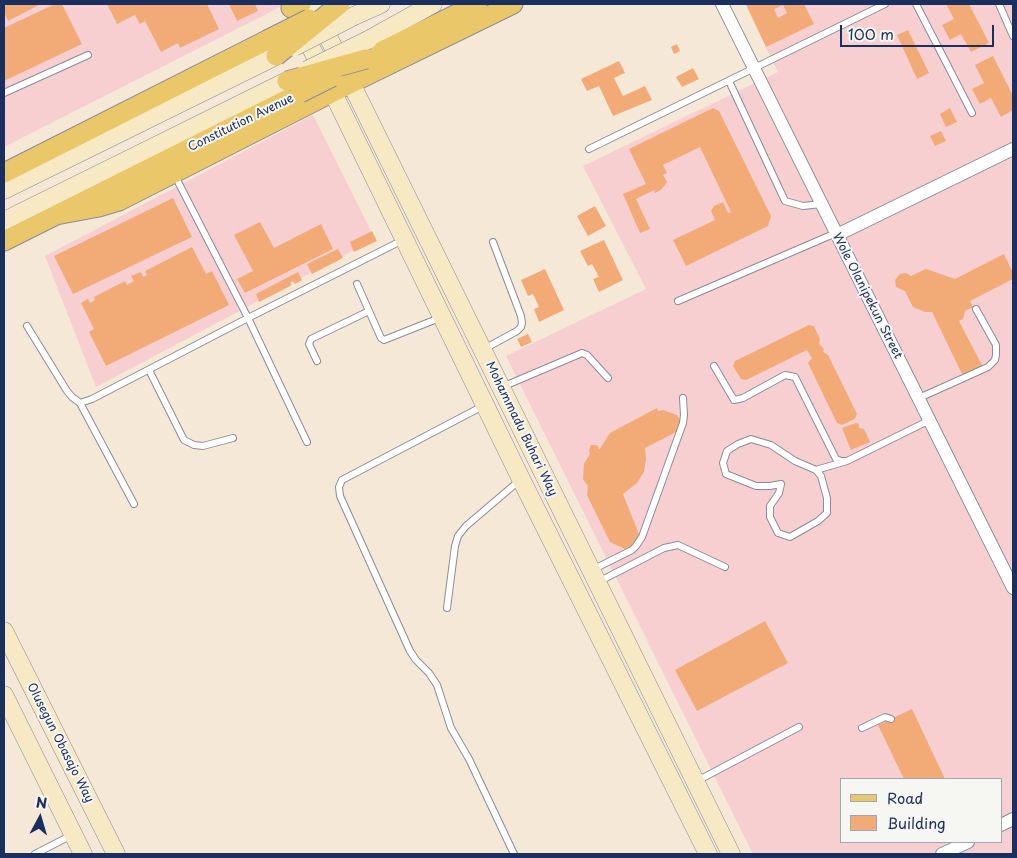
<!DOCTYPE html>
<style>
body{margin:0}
#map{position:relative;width:1017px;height:858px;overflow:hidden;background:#f5e8d6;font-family:"Playpen Sans",sans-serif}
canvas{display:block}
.frame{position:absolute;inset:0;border:5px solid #1b2f5e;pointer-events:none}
.legend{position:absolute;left:840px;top:778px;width:162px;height:65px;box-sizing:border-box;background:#f6f6f2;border:1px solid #9ea6b7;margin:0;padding:6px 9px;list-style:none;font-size:15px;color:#1b2f5e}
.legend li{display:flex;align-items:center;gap:10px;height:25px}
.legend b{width:25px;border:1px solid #9ea6b7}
.north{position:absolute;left:15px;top:793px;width:50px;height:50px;-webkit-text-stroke:4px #f6f6f2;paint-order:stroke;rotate:6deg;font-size:14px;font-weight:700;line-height:20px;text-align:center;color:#1b2f5e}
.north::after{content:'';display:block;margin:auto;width:18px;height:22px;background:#1b2f5e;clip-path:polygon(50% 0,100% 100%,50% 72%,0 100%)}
.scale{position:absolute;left:840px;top:25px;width:154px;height:22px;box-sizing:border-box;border:2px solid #1b2f5e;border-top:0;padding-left:6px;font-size:15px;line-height:18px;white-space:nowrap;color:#1b2f5e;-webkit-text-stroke:4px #f6f6f2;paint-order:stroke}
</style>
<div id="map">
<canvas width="1017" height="858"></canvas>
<div class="frame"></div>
<ul class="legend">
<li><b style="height:6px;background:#eac769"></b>Road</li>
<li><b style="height:14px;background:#f2ab77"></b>Building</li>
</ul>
<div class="north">N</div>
<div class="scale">100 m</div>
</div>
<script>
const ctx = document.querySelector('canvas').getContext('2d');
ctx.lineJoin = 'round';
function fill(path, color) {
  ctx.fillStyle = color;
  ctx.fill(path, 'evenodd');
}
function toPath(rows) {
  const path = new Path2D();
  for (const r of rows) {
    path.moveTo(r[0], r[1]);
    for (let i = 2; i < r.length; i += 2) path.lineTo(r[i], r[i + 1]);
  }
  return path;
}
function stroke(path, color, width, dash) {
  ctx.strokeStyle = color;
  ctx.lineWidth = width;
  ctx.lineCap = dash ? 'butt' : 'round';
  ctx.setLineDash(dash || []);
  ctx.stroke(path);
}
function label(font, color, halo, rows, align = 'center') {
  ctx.font = font + ' "Playpen Sans",sans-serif';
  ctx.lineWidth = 4;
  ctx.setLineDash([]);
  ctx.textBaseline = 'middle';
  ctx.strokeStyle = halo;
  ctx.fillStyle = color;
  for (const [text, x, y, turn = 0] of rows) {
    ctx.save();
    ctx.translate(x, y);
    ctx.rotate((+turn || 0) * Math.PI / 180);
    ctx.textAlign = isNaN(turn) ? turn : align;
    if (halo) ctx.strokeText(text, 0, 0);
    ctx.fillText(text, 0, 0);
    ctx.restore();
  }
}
const built = toPath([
 [4,4,286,4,4,147],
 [745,4,1013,4,1013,854,753,854,506,356,646,289,583,166,778,72],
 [841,779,1001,779,1001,842,841,842],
 [313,115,375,239,96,387,45,256]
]);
const building = toPath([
 [9,4,41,4,8,21,4,12,4,6],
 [55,4,62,4,82,44,4,81,4,28],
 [107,4,207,4,219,29,180,48,178,43,161,52,145,21,140,24,135,15,117,24],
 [229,4,255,4,258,11,237,21],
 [746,4,804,4,814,24,766,47],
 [783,5,787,13,778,18,774,9],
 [946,4,969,4,989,43,971,52,961,34,950,40,942,25,954,19],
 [908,30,929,73,917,79,897,35],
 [677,44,680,51,674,54,671,47],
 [993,56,1013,96,1013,110,1001,117,991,98,980,104,972,89,984,83,975,65],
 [619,61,625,73,614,78,623,96,645,86,652,100,613,116,599,86,587,91,581,79],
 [693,68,699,79,682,87,676,77],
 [713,108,719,111,771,216,768,226,686,266,673,240,715,220,711,211,714,206,723,202,728,213,731,212,700,147,663,165,667,173,663,175,667,182,661,190,655,193,654,190,636,199,650,229,640,233,623,194,646,184,629,149],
 [950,108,957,122,946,127,940,114],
 [941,131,946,141,935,146,930,136],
 [173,198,192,237,73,294,54,256],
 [595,206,606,226,588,236,577,216],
 [260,222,274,248,321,224,333,249,245,293,237,279,253,271,234,235],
 [372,231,377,241,354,252,350,242],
 [604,240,623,280,599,292,593,279,599,277,592,264,588,266,580,251],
 [192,247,206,274,212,271,229,305,106,366,89,332,94,329,81,303,88,299,90,303,95,300,94,297,125,281,127,285,134,281,131,276,141,272,143,277,147,275,145,271],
 [338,249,343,258,312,274,307,264],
 [1004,254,1013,273,1013,279,970,301,973,307,965,311,963,319,959,321,983,367,963,376,932,312,925,312,913,307,905,291,896,287,895,280,900,274,906,273,911,276,926,269,955,279],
 [545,269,564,310,539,322,534,309,539,307,533,294,528,296,521,280],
 [298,272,302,280,295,284,293,281,290,282,292,285,259,302,256,294],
 [809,325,814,326,820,339,819,344,824,349,823,352,828,355,857,414,855,419,842,425,837,423,808,363,812,358,807,350,746,380,741,379,733,366,735,361],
 [528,334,532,342,521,347,517,339],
 [657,408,658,411,663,410,677,415,680,420,678,431,645,448,646,459,644,472,637,483,623,494,640,537,634,543,633,547,627,550,610,542,587,495,588,486,583,479,584,464,590,454,589,450,591,445,597,445,599,450,610,433],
 [856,423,859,424,859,428,864,429,870,442,851,450,842,428],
 [765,621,788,663,697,711,675,670],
 [912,709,945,779,904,779,878,725]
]);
const service = toPath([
 [916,4,972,113],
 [999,4,1013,36],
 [729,81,785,201,803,206,821,204],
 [4,93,88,55],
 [589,149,885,4],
 [174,174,248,318,403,240],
 [357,284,381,338,384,340,442,317],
 [678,301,836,233],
 [27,326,67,391,72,397,80,403,92,399,248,318,307,442],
 [484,349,517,331,521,327,522,323,521,316,493,242],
 [317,361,309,344,311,339,369,311],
 [714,366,734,400,743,398,785,375,795,377,836,459,841,461,847,461,930,420],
 [149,370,184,440,194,445,203,446,233,438],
 [502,387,582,353,587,355,608,378],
 [919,398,988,367,995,360,996,355,996,345,976,309],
 [80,403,134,504],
 [483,406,342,480,339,487,340,496,410,651,416,660,429,673,437,685,451,728,469,759,514,854],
 [816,470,795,461,771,445,751,439,738,444,727,451,723,463,726,474,756,486,770,486,781,484,779,493,770,506,770,517,778,533,790,537,818,521,827,513,827,498,821,476,816,470,847,461],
 [592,570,632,550,636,546,642,537,683,423,684,415,683,398],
 [598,582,664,548,678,545,725,567],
 [447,608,455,546,458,536,466,526,520,480],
 [862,728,885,717,891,719],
 [697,781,799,727],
 [35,854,72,835]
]);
const minor = toPath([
 [722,4,1013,588],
 [837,235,1013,149],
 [1001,825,1013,819],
 [942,854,968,842]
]);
const secondary = toPath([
 [312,4,731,854],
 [354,16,381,4],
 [301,27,521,479,708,854],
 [368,40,433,4],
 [4,190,276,56],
 [4,221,287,81],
 [4,631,116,854],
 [4,695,83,854]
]);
const primary = toPath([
 [291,8,301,4],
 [366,59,477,4],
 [4,173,267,40],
 [56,215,99,207,119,201,333,92,513,4],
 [4,241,300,93]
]);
const secondaryBridge = toPath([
 [294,47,354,16],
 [307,70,368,40]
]);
const primaryBridge = toPath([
 [267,40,309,19],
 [276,56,340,4],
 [287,81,366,59],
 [300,93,332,77]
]);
const streetNames = [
 ["Constitution Avenue",241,123,-26],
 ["Wole Olanipekun Street",867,296,63],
 ["Mohammadu Buhari Way",521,429,64],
 ["Olusegun Obasajo Way",60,743,63]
];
fill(built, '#f7cfd0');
fill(building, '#f2ab77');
stroke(service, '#888c9a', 8);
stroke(minor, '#888c9a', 14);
stroke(secondary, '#888c9a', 19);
stroke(primary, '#888c9a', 21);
stroke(service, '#fff', 6);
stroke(minor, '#fff', 12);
stroke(secondary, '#f7e9c3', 18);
stroke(primary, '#eac769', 19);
stroke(secondaryBridge, '#888c9a', 19, []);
stroke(primaryBridge, '#888c9a', 21, []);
stroke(secondaryBridge, '#f7e9c3', 18);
stroke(primaryBridge, '#eac769', 19);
label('12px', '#1b2f5e', '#f6f6f2', streetNames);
</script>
